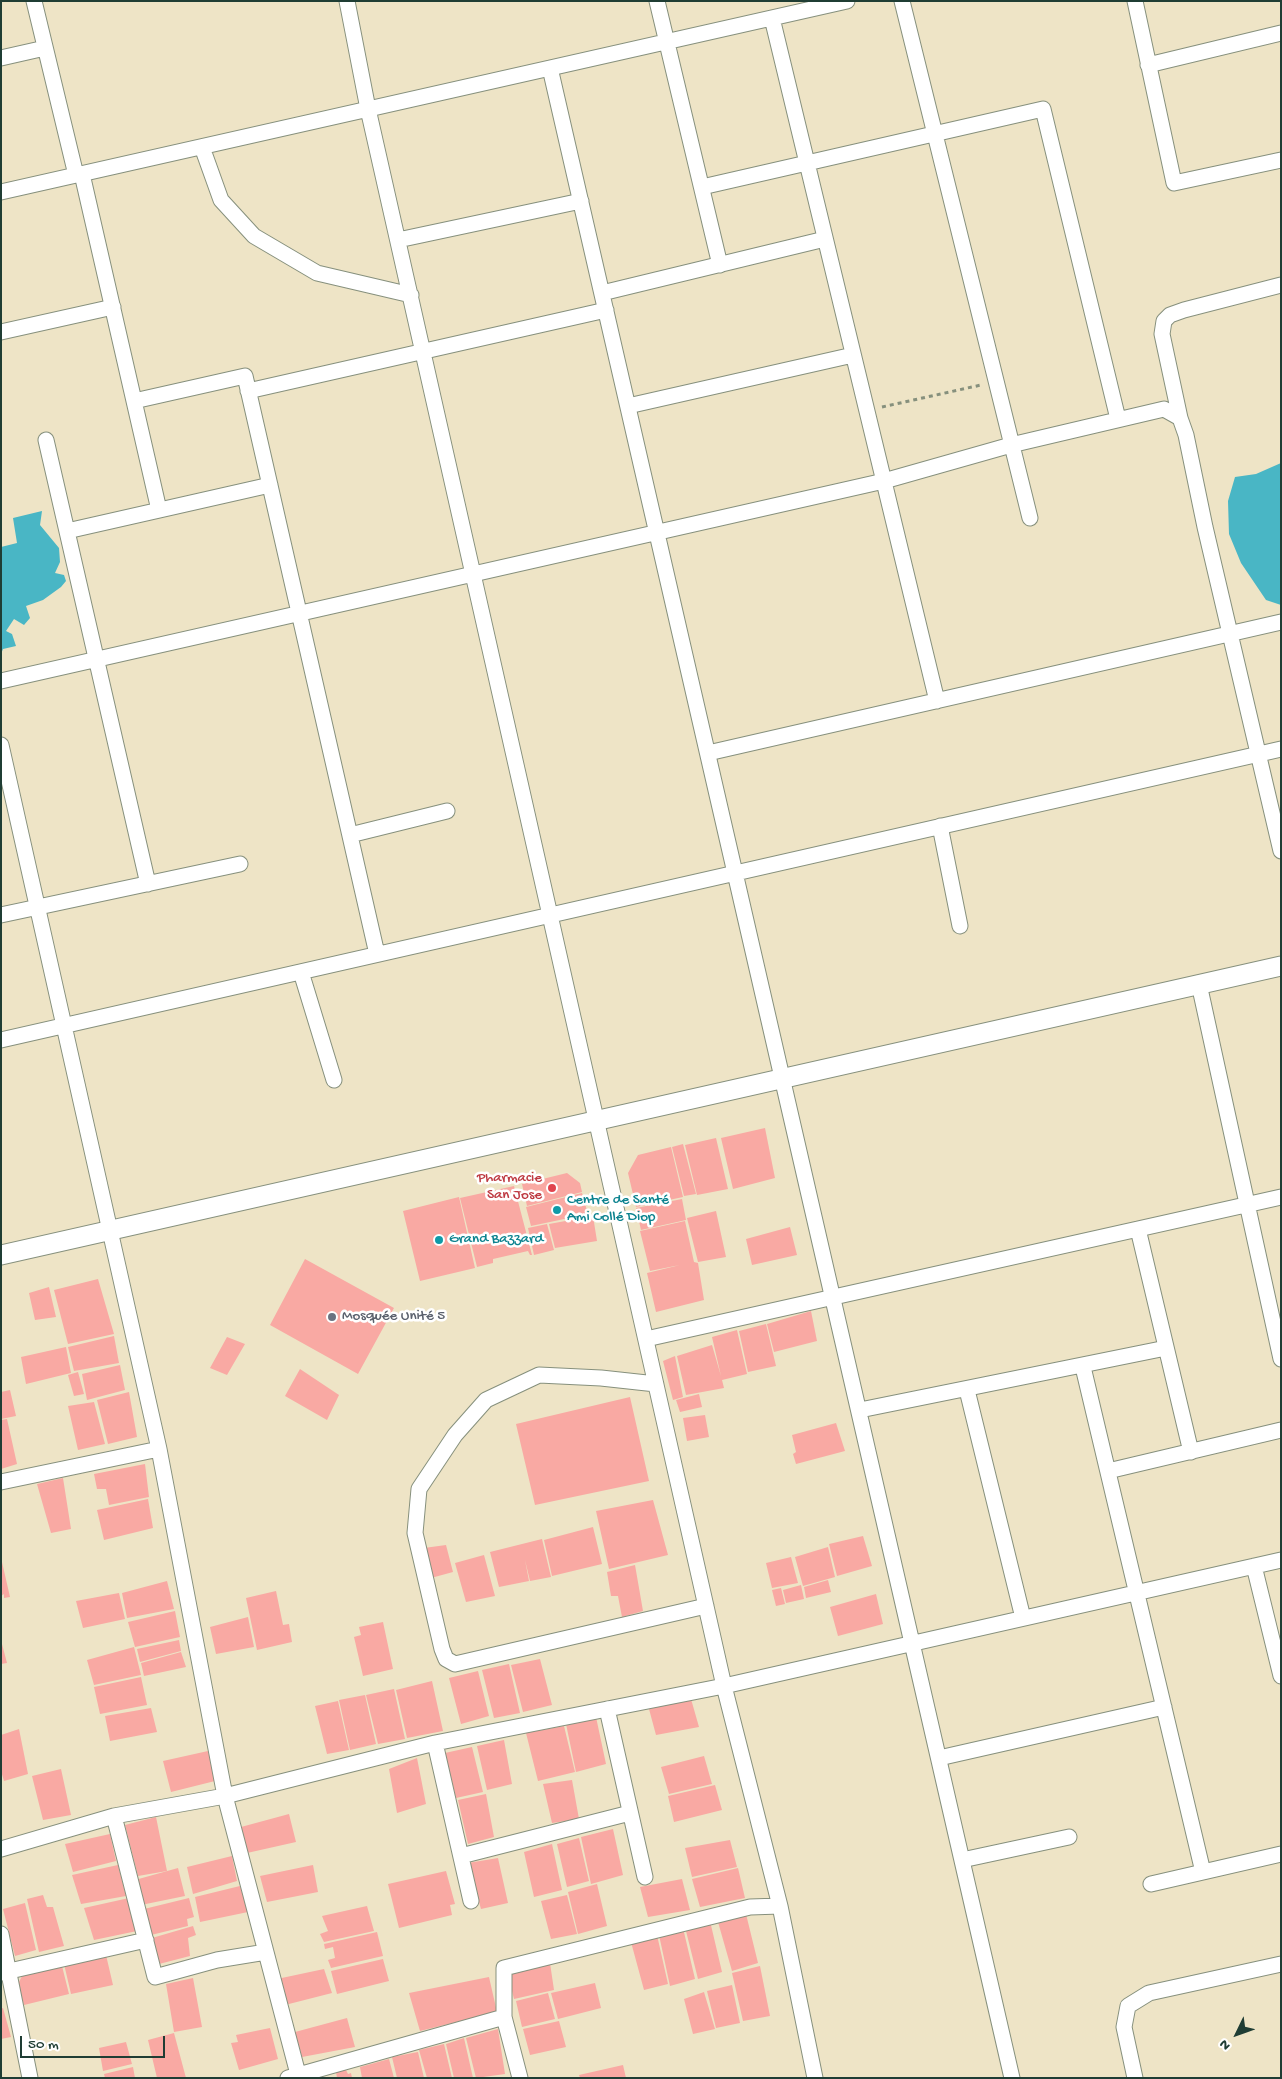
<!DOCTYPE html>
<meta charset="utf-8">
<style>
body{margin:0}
#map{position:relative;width:1282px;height:2079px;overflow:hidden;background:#eee4c6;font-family:"Gochi Hand",sans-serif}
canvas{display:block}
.frame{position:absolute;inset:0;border:2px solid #1f3d34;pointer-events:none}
.north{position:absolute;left:1212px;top:2009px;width:50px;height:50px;-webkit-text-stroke:4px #fff;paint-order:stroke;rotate:228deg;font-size:14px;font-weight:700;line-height:20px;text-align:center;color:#1f3d34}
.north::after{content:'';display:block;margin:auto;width:18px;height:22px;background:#1f3d34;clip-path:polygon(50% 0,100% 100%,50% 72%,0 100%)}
.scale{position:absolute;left:20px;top:2036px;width:145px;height:22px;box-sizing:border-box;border:2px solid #1f3d34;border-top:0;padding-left:6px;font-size:15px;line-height:18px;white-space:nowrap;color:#1f3d34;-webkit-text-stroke:4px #fff;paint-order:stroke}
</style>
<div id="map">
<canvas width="1282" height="2079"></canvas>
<div class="frame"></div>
<div class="north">N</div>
<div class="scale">50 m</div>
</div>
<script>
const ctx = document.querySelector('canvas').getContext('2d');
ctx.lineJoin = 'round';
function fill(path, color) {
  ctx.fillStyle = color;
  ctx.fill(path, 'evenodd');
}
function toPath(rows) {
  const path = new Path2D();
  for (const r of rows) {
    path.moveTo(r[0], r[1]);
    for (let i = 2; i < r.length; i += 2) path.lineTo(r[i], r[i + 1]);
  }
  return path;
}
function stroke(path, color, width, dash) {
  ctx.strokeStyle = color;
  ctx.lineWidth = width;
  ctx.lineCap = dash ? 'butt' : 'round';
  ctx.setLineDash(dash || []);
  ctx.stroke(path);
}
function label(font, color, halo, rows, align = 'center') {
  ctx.font = font + ' "Gochi Hand",sans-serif';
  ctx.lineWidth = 5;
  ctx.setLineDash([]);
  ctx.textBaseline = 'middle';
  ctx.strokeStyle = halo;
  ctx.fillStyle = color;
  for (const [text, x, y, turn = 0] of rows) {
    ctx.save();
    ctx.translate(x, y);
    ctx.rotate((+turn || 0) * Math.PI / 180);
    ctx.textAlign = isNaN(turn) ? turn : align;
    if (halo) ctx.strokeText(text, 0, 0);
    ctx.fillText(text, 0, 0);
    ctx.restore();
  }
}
const water = toPath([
 [1281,463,1281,605,1266,600,1241,563,1229,534,1228,501,1235,477,1256,474],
 [42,511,40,525,59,548,60,562,55,573,64,575,66,581,61,587,43,600,26,606,30,618,24,625,14,619,6,631,12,634,16,646,3,649,1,654,1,547,17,543,13,518]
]);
const building = toPath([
 [765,1128,775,1178,733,1189,721,1138],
 [716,1138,728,1189,697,1195,685,1145],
 [683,1144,696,1194,684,1196,672,1147],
 [671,1147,683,1197,636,1207,628,1173,638,1155],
 [567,1173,580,1183,582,1192,527,1206,522,1184],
 [514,1186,532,1255,530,1255,528,1251,493,1259,493,1263,477,1267,460,1198],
 [582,1193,588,1214,531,1226,526,1207],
 [459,1197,475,1268,420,1281,403,1211],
 [682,1199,686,1220,641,1230,636,1208],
 [716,1211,726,1257,698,1262,687,1218],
 [593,1216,597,1241,555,1248,549,1224],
 [685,1221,694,1262,698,1263,704,1300,656,1312,647,1273,680,1265,650,1271,640,1231],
 [547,1224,554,1250,534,1255,528,1228],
 [790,1227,797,1255,752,1265,746,1239],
 [305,1259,394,1308,358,1374,270,1325],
 [98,1279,114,1334,68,1344,54,1290],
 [49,1287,56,1317,35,1320,29,1293],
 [811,1311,817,1341,774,1352,767,1324],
 [766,1324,776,1366,748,1372,739,1331],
 [737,1330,747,1374,722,1380,724,1388,686,1395,677,1356,712,1345,721,1376,712,1337],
 [114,1336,119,1363,74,1371,68,1347],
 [227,1337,245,1344,227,1375,210,1368],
 [66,1347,71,1373,26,1384,21,1357],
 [675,1356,683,1397,673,1400,663,1361],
 [120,1365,125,1390,87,1400,82,1374],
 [300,1369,339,1395,327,1420,285,1396],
 [78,1372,84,1394,74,1396,68,1375],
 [10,1390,16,1416,1,1419,1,1392],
 [129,1392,137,1437,108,1444,97,1400],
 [699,1394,702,1407,680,1412,676,1400],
 [630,1397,649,1481,535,1505,516,1424],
 [94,1402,105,1444,78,1450,68,1406],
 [705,1415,709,1437,687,1441,683,1418],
 [7,1419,17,1464,1,1469,1,1420],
 [836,1423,845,1451,796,1464,793,1454,796,1452,792,1435],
 [145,1464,149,1497,109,1505,106,1489,97,1489,94,1474],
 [63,1478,71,1529,51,1533,37,1484],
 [148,1499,153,1528,104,1540,97,1510],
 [653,1500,668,1555,609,1569,596,1511],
 [593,1527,602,1564,552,1576,544,1540],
 [863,1536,872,1566,837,1576,829,1544],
 [542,1539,551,1577,530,1581,525,1560,529,1581,499,1587,490,1552],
 [446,1545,453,1572,431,1578,424,1548],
 [828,1547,835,1577,803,1586,795,1557],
 [484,1555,495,1596,466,1602,455,1563],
 [791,1557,798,1583,772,1588,766,1563],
 [2,1562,10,1597,4,1598,4,1594,1,1596],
 [635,1565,643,1611,622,1617,618,1596,611,1596,607,1572],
 [828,1580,831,1592,806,1598,804,1587],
 [167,1581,174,1609,127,1618,122,1593],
 [801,1585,804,1599,786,1603,783,1590],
 [781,1588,785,1604,776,1606,772,1590],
 [276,1591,283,1625,289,1624,292,1642,257,1650,246,1598],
 [119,1593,125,1619,83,1628,76,1601],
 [876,1594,883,1624,838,1636,830,1607],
 [175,1611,180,1637,135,1647,128,1622],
 [248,1617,254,1647,216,1654,210,1627],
 [383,1622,393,1669,363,1676,354,1637,361,1635,359,1627],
 [179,1640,181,1651,140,1662,137,1649],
 [2,1644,7,1663,1,1664,1,1645],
 [134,1647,141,1675,94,1685,87,1660],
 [181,1652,186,1667,144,1676,141,1663],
 [540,1659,552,1705,523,1712,511,1665],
 [509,1664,520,1713,494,1718,482,1670],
 [478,1671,489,1716,461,1724,449,1678],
 [141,1677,147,1705,100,1714,94,1687],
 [432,1681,443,1731,407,1738,396,1690],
 [394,1689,405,1739,378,1744,366,1695],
 [365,1695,376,1744,350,1750,339,1700],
 [691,1699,699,1727,656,1735,649,1709],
 [338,1701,349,1750,327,1754,315,1706],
 [151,1708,157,1732,110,1741,105,1716],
 [596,1717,606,1764,576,1772,566,1724],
 [564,1726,575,1772,538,1781,526,1733],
 [19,1729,28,1774,4,1781,1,1771,1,1735],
 [504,1740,512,1784,487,1790,477,1746],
 [472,1747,483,1792,456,1798,445,1753],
 [208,1751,215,1781,171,1792,163,1761],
 [704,1756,712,1784,669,1794,661,1767],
 [417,1758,426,1804,397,1813,389,1769],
 [61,1769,71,1815,43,1820,32,1776],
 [572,1780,579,1819,552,1823,543,1784],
 [715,1785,722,1810,674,1822,668,1796],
 [486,1794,494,1837,468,1844,458,1800],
 [289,1814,296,1842,247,1853,241,1827],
 [156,1817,167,1871,138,1876,125,1825],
 [613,1829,623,1875,591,1884,581,1837],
 [110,1834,116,1861,73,1872,65,1844],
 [579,1838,589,1881,567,1887,557,1844],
 [730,1840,737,1867,692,1877,685,1848],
 [552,1844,562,1890,534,1897,524,1852],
 [232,1856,237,1881,193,1894,187,1867],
 [498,1858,508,1903,481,1909,468,1863],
 [118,1865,126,1896,81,1904,72,1875],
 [313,1865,318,1892,267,1902,260,1876],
 [178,1868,185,1896,141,1905,135,1880],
 [738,1868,745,1898,700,1907,692,1879],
 [446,1871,455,1904,450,1905,452,1915,399,1928,388,1884],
 [682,1879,690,1910,648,1917,640,1887],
 [597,1884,607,1926,578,1934,568,1892],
 [240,1886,248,1912,200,1922,195,1897],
 [43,1895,47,1907,53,1907,64,1946,39,1952,27,1899],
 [567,1895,577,1934,551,1939,541,1901],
 [129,1898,137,1931,94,1940,84,1908],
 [189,1898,194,1917,187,1919,188,1926,151,1935,144,1909],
 [25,1903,36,1950,15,1956,3,1909],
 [367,1906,374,1931,324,1942,320,1934,328,1931,322,1916],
 [746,1914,758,1963,732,1971,718,1922],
 [710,1921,722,1972,698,1979,685,1927],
 [193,1926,196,1935,188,1938,190,1956,159,1964,152,1938],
 [683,1928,695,1979,670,1986,659,1935],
 [377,1932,383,1956,331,1968,328,1960,335,1958,333,1947,325,1949,324,1944],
 [657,1935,668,1984,644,1990,631,1942],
 [106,1955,113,1985,71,1994,64,1964],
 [383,1959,389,1981,337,1994,331,1971],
 [550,1963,554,1990,514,1999,507,1971],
 [62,1966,69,1994,24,2005,18,1984,22,1976],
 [760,1966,770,2016,743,2021,732,1973],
 [324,1969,332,1993,285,2005,277,1979],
 [489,1977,497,2012,420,2031,409,1993],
 [193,1978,202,2027,174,2032,166,1984],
 [595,1983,601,2008,558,2019,551,1993],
 [732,1985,740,2023,716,2028,707,1991],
 [704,1992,715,2029,693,2034,684,1999],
 [548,1993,555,2019,522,2027,516,2001],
 [3,2008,11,2037,1,2039,1,2009],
 [347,2018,355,2047,302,2057,295,2032],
 [559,2021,566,2047,530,2055,523,2029],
 [270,2028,278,2059,239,2070,231,2043,238,2042,236,2035],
 [498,2029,505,2074,476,2078,466,2038],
 [174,2033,186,2078,157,2078,148,2040],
 [464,2038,473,2078,454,2078,446,2044],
 [126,2042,132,2064,103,2071,99,2048],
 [444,2044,452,2078,427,2078,419,2050],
 [418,2052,424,2078,397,2078,392,2057],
 [389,2059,394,2078,362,2078,360,2067],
 [623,2065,626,2078,580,2078,579,2075],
 [133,2067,135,2078,105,2078,104,2074],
 [346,2070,348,2074,351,2073,352,2078,337,2078,336,2072]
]);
const path = toPath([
 [882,407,981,385]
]);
const minor = toPath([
 [34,1,76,175],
 [347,1,368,109,724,1686,780,1906,815,2078],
 [657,1,720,265],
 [902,1,1030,518],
 [1135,1,1174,183,1281,160],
 [772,18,937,701],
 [1,58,45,48],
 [1148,65,1281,33],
 [550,68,1012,2078],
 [202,147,221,200,254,236,317,273,411,295],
 [82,174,159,510],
 [702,187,1043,109,1118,419],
 [1,192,847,1],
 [398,240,581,201],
 [602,293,825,239],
 [1,332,113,307],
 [248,391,606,310],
 [134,401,245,376,377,954],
 [628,406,853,355],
 [1180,418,1162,334,1164,321,1170,315,1184,310,1281,285],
 [46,440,148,884],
 [67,531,270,485],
 [1,681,884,481,1011,445,1164,409,1180,418,1186,435,1205,527,1281,851],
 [1,745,159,1449,225,1796,299,2078],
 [708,753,1281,622],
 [940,826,960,926],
 [350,835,447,811],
 [1,915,240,864],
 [301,972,334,1080],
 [1199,984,1281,1359],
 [1,1040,1281,749],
 [1138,1229,1191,1452],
 [646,1339,1281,1197],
 [1083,1367,1203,1872],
 [656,1384,601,1378,539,1375,486,1400,455,1435,419,1489,415,1533,442,1649,446,1659,455,1664,706,1606],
 [967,1390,1023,1618],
 [860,1410,1166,1348],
 [1108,1471,1281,1430],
 [1,1482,159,1449],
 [1254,1566,1281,1676],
 [607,1709,645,1877],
 [435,1743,471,1901],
 [939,1758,1164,1707],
 [114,1816,155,1977,217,1960,266,1952],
 [1,1849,114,1816,225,1796,435,1743,724,1686,1281,1560],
 [461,1856,630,1813],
 [962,1860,1069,1837],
 [1151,1884,1281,1854],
 [1,1934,30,2078],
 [1,1973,146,1940],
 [288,2078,504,2017],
 [520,2078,504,2017,504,1968,750,1907,780,1906],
 [1135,2078,1124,2027,1128,2006,1149,1993,1281,1964]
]);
const tertiary = toPath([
 [1,1255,1281,966]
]);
const markers = [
 [552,1188,5,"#e0444e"],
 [557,1210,5,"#0f9aa8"],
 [439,1240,5,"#0f9aa8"],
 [332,1317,5,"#6b7280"]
];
const healthNames = [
 ["Pharmacie",542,1179],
 ["San Jose",542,1196]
];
const cultureNames = [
 ["Centre de Santé",567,1201],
 ["Ami Collé Diop",567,1218],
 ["Grand Bazzard",449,1240]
];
const worshipNames = [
 ["Mosquée Unité 5",342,1317]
];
fill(water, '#49b6c5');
fill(building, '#f9a9a3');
stroke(minor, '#86907d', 17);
stroke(tertiary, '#86907d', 21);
stroke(path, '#86907d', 3, [4, 4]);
stroke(minor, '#fff', 15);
stroke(tertiary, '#fff', 19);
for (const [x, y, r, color] of markers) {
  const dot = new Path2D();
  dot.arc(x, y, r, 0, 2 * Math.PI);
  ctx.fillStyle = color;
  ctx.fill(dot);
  stroke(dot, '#fff', 2);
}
label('15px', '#be3a42', '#fff', healthNames, 'right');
label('15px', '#0d838f', '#fff', cultureNames, 'left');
label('15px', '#5b616d', '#fff', worshipNames, 'left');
</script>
